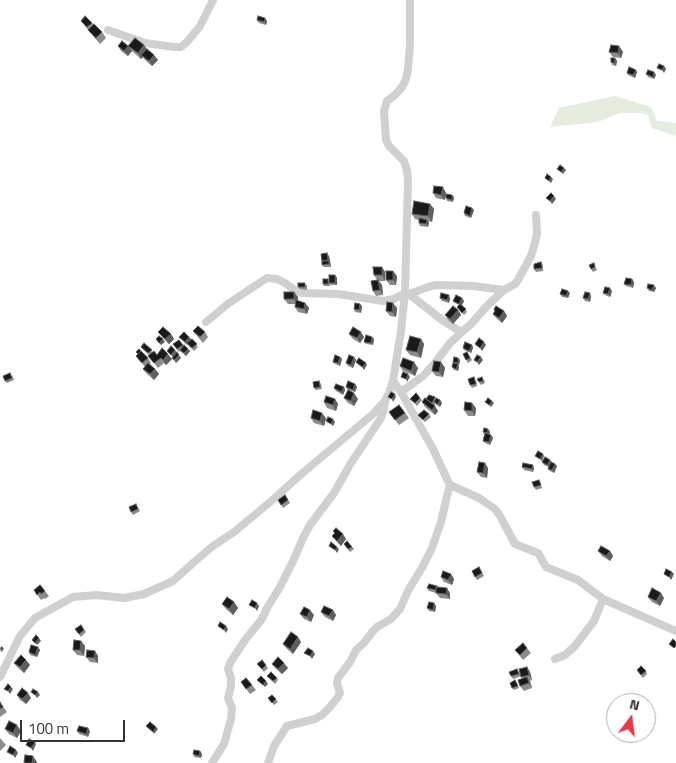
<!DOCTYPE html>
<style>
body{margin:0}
#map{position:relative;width:676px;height:763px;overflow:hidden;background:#fff;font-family:"Titillium Web",sans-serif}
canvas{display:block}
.north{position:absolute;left:606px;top:693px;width:50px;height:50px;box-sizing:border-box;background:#fff;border:1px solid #adadad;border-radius:50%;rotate:15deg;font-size:14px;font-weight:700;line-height:20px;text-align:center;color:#333}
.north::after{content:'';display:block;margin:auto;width:18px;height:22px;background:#e63946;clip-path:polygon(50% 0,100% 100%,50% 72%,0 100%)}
.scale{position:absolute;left:20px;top:720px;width:105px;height:22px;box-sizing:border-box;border:2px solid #333;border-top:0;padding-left:6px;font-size:15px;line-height:18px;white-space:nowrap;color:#333;-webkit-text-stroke:4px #fff;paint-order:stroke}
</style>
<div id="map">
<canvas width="676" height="763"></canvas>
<div class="north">N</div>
<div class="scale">100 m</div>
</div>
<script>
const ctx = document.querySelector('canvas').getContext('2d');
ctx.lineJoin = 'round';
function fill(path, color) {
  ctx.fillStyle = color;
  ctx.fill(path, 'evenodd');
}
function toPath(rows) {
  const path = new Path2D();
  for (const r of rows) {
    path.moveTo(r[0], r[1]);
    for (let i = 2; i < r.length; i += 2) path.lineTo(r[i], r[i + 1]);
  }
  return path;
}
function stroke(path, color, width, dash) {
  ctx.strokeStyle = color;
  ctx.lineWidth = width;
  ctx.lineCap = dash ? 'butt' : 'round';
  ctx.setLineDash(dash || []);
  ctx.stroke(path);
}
const green = toPath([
 [615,96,651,107,657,121,676,123,676,136,652,128,648,115,642,113,620,113,598,122,550,127,559,108]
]);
const minor = toPath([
 [108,30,145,43,174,47,181,47,187,42,200,26,213,0],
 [409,294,442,320,461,332],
 [206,322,229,303,267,278,277,279,285,283,296,291,302,293,338,294,383,301,394,299,405,293,409,294,431,286,437,285,473,286,504,290,515,284,518,280,531,256,534,246,537,234,536,215],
 [393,381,401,392,433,449,448,481,450,485,479,498,495,509,500,516,515,544,538,553,546,567,578,580,603,599,676,631],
 [401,392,423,376,435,363,450,343,472,323,487,306,504,290],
 [555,659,565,655,575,646,594,621,603,599],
 [0,677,20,636,35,618,73,597,96,595,124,598,144,594,173,581,193,563,213,546,234,532,275,498,299,476,373,414,385,401,389,393,393,381,401,331,405,293,408,180,407,170,404,161,389,146,386,140,384,111,387,101,395,95,402,87,406,79,408,69,410,44,410,0],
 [212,763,224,744,231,719,232,708,228,698,231,686,231,678,228,669,230,663,245,640,262,619,267,608,280,587,294,559,303,538,310,525,334,493,351,463,381,418,384,409,385,401],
 [268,763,274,746,287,726,315,719,322,715,329,708,338,697,340,693,337,683,338,678,350,662,356,650,364,643,373,631,377,627,391,619,400,609,408,591,423,566,432,548,441,522,446,500,450,485]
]);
const wall = toPath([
 [257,20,267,21,266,25,259,23],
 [81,21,92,23,102,32,106,38,100,44,92,35],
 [118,46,129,46,146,49,158,60,152,66,145,60,143,57,141,59,132,51,128,56,121,51],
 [619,46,623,52,621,58,613,57,609,52],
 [615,58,617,61,616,66,612,65,611,62],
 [637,72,635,78,628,75,627,73],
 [654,72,656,75,654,79,648,77,646,74],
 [433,193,446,193,445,200,436,198],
 [454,197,453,202,447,201,446,198],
 [430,204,434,209,432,222,428,221,429,222,428,227,420,226,419,223,419,220,415,219,412,214],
 [474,210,471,218,465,216,464,213],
 [329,256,331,267,324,267,322,265,322,261],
 [541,262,543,265,543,271,536,272,534,269],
 [595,266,597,270,593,272,591,269],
 [382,267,385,272,385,281,379,281,382,285,383,295,376,296,373,291,377,280,374,275],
 [335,275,337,278,337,285,331,285,330,284,330,286,324,286,323,284,329,281],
 [397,276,396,285,390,285,386,280],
 [632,279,634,282,633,288,626,286,624,284],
 [307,285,307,290,300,289,298,287],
 [647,288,656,288,654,292,649,291],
 [612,291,610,297,605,295,603,293],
 [570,293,568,298,562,297,560,294],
 [591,296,590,302,585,301,583,298],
 [298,297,298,301,305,303,309,308,307,314,298,312,295,307,295,304,288,304,284,299],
 [440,298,450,298,449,303,442,301],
 [453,301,464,301,462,305,467,312,464,315,457,307,459,305,455,303],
 [362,306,361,313,355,312,354,309],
 [397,308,396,317,390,316,386,311],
 [494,309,504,311,507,316,502,323,497,319,493,314,495,311],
 [458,310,461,315,453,324,448,320,445,315],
 [193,331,205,332,208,337,203,343,197,336],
 [158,332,171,334,174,339,169,344,162,337],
 [349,334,364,337,360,343,353,339],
 [179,337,191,339,198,347,194,351,187,344,187,345],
 [372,337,374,339,373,345,366,344,364,342],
 [421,339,424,344,421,358,410,355,406,350],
 [179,340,183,346,188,349,190,351,186,356,180,351,179,352,173,344],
 [472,345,473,348,471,353,464,350,463,348],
 [141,347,153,352,157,355,172,359,166,365,164,363,158,368,148,356,149,355],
 [467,352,472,360,468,363,463,354],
 [136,356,148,358,151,363,150,364,159,374,154,380,147,374,143,369,145,367],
 [340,357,342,359,340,366,335,364,333,362],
 [354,357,356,360,353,368,348,366,346,363],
 [458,358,460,360,459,365,458,365,459,367,458,371,454,370,452,367,454,363,453,362],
 [441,362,445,368,443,377,436,376,432,371],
 [400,366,418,368,415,376,403,371],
 [12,375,14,380,7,383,5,381],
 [484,379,485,383,481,385,479,382],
 [476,380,477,386,472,388,470,385],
 [319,381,321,384,322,389,316,390,314,388],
 [355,384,357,387,355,392,348,390,346,387],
 [344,387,345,390,343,395,336,391,334,388],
 [344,398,358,399,354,406,348,403],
 [420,398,422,400,417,406,410,399],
 [335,399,338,404,336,411,327,408,324,402],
 [426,399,436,399,440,400,442,403,440,407,435,404,434,406,438,411,435,415,425,407,422,402],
 [399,405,409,418,399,425,389,412],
 [476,408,475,416,468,416,464,410],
 [429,414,431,417,425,422,418,415],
 [311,418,326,418,324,426,314,423],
 [488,429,490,432,489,435,493,438,490,445,485,443,483,441,485,434,483,432],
 [550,460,551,462,555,464,557,466,554,473,550,471,548,469,549,467,544,465,542,462],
 [522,467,534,468,533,472,524,470],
 [488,468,487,478,481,477,477,472],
 [539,480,542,488,536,490,534,487],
 [285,495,290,503,283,508,278,500],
 [136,504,140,511,133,515,131,512],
 [333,531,346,539,341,546,336,541,332,536,334,533],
 [347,541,354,549,350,552,344,544],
 [598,551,610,551,613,556,610,561,602,556],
 [479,567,484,576,477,580,472,571],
 [451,574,454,579,452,585,444,582,441,577],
 [40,585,49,596,45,599,44,598,41,600,34,590],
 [437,586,450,593,450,599,440,598,436,593,429,591,427,588],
 [648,597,664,598,660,606,652,602],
 [234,602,238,608,233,615,226,609,222,604],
 [434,603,436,606,435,612,429,611,427,608],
 [321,612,336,615,333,621,325,617],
 [300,614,314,615,311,622,304,619],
 [81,625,86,632,81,637,75,629],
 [81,641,85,646,84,656,77,655,73,650],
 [301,642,293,654,287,649,283,644],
 [38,647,40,650,37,657,30,655,29,652],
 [527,648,531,653,523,660,515,650],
 [95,651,98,656,98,663,90,662,86,657],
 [14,663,30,665,24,673,18,668],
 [257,664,266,665,268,668,264,672],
 [272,664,288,668,282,674,276,669],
 [527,667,530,672,532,680,530,681,532,688,524,691,520,686,522,678,521,677],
 [517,669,521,676,513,679,511,676],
 [637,670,646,671,647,674,643,678],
 [267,676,277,678,278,680,275,684],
 [246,678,256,690,250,694,241,682],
 [515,680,519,688,514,690,512,688],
 [17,695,31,698,26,704,20,700],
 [272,695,278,702,274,705,268,698],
 [0,702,7,712,0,717],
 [5,729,21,731,17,738,9,734],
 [77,731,90,731,88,737,79,734],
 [0,738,6,745,0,751],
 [200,751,202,754,201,758,194,757,193,754]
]);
const shadedWall = toPath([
 [265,18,267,21,266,25,264,22],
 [144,45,148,51,141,55,143,57,141,59,138,53],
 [128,46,132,51,128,56,124,51],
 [619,46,623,52,621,58,618,53],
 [154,55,158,60,152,66,149,61],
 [615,58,617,61,616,66,614,63],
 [664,66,666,69,664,73,662,70],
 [636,70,637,72,635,78,633,75],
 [654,72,656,75,654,79,653,77],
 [564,168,566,170,563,174,561,172],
 [551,177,553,179,551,183,549,181],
 [443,187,446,193,445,200,441,195],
 [452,195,454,197,453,202,452,200],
 [554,196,556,199,552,204,550,201],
 [430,204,434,209,432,222,428,216],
 [472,208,474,210,471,218,470,216],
 [427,220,429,222,428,227,426,224],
 [327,253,329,256,331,267,329,264],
 [382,267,385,272,385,281,382,275],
 [393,271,397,276,396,285,393,280],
 [335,275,337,278,337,285,335,283],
 [632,279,634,282,633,288,631,285],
 [378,280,382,285,383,295,380,290],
 [654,285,656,288,654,292,652,290],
 [610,288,612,291,610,297,608,294],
 [568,291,570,293,568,298,566,296],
 [294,292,298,297,298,304,294,299],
 [590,293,591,296,590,302,588,299],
 [449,295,450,298,449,303,447,300],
 [462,298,464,301,461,307,459,304],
 [305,303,309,308,307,314,304,309],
 [393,303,397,308,396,317,392,312],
 [360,304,362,306,361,313,359,310],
 [458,310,461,315,453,324,450,319],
 [504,311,507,316,502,323,499,318],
 [361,332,364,337,360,343,357,338],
 [171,334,174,339,169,344,165,339],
 [189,337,191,339,187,345,185,342],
 [372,337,374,339,373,345,371,343],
 [163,339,165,342,161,345,159,343],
 [421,339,424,344,421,358,417,352],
 [484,342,486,345,482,351,480,348],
 [472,345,473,348,471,353,469,351],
 [188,349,190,351,186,356,184,353],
 [175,350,177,353,173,357,171,355],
 [168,354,172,359,166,365,163,360],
 [179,355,181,358,176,363,174,360],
 [340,357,342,359,340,366,338,363],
 [354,357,356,360,353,368,351,365],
 [481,357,483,360,479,365,477,362],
 [458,358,460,360,459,365,458,363],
 [414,362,418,368,415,376,411,371],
 [441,362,445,368,443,377,439,372],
 [366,363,367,365,364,370,362,367],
 [458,364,459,367,458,371,456,369],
 [155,369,159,374,154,380,150,374],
 [408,374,410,377,407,382,406,379],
 [355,384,357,387,355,392,353,390],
 [344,387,345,390,343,395,341,392],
 [354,393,358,399,354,406,351,401],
 [395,394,396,397,393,402,392,399],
 [335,399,338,404,336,411,333,405],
 [440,400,442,403,440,407,438,404],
 [492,401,494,403,491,407,489,405],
 [472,403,476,408,475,416,472,411],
 [435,406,438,411,435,415,432,410],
 [322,413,326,418,324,426,320,421],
 [333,419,335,422,333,426,331,424],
 [488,429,490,432,489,436,487,433],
 [491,435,493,438,490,445,489,442],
 [543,454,544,456,542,461,540,459],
 [550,460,552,463,549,467,547,465],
 [485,463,488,468,487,478,483,473],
 [555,464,557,466,554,473,552,470],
 [533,465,534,468,533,472,532,469],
 [343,534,346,539,341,546,337,541],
 [337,547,339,549,337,553,335,550],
 [610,551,613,556,610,561,606,556],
 [672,572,674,574,671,580,669,577],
 [451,574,454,579,452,585,448,580],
 [447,588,450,593,450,599,446,594],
 [661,593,664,598,660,606,656,601],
 [234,602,238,608,233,615,229,609],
 [257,603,259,606,257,611,255,608],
 [434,603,436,606,435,612,433,610],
 [310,610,314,615,311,622,307,617],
 [333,610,336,615,333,621,329,616],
 [226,626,228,629,226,633,224,630],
 [298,637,301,642,293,654,290,649],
 [39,638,41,641,37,645,35,643],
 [81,641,85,646,84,656,80,650],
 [2,646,4,649,1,652,0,648],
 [38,647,40,650,37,657,35,655],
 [95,651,98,656,98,663,94,658],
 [313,651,315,654,312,659,310,656],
 [26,660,30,665,24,673,20,667],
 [284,663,288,668,282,674,278,669],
 [527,667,530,672,532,680,529,675],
 [527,677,530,682,532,688,529,683],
 [266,681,268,684,265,687,263,685],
 [11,687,13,689,10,694,8,691],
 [38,692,40,695,37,698,35,695],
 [28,693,31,698,26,704,22,699],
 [17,725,21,731,17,738,13,733],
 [156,727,158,729,154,734,153,732],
 [88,728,90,731,88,737,86,734],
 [35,742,36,744,33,751,31,748],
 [16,750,18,753,15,758,13,755],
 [200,751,202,754,201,758,199,756],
 [33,756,37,762,37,763,32,763]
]);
const building = toPath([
 [85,16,92,23,87,27,81,21,85,16],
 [258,16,265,18,264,22,257,20,258,16],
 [94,24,102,32,96,38,88,30,94,24],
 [135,38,144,45,138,53,128,46,135,38],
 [122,41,128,46,124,51,118,46,122,41],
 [611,45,619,46,618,53,609,52,611,45],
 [147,49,154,55,149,61,141,55,147,49],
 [611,58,615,58,614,63,611,62,611,58],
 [659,64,664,66,662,70,657,68,659,64],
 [629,67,636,70,633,75,627,73,629,67],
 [648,70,654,72,653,77,646,74,648,70],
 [560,165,564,168,561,172,557,169,560,165],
 [547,174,551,177,549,181,545,178,547,174],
 [434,186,443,187,441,195,433,193,434,186],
 [551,193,554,196,550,201,546,198,551,193],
 [446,194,452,195,452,200,446,198,446,194],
 [414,201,430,204,428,216,412,214,414,201],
 [466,206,472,208,470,216,464,213,466,206],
 [419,218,427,220,426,224,419,223,419,218],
 [327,253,328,260,322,261,321,254,327,253],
 [322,261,329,261,329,264,322,265,322,261],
 [541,262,542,268,534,269,534,264,541,262],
 [594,263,595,267,591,269,589,265,594,263],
 [373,267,382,267,382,275,374,275,373,267],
 [386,271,393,271,393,280,386,280,386,271],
 [329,275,335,275,335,283,329,283,329,275],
 [626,278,632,279,631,285,624,284,626,278],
 [323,279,328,279,328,284,323,284,323,279],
 [378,280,380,290,373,291,371,281,378,280],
 [298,283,305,283,305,287,298,287,298,283],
 [648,284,654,285,652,290,647,288,648,284],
 [605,287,610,288,608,294,603,293,605,287],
 [562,289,568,291,566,296,560,294,562,289],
 [284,292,294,292,294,299,284,299,284,292],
 [585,292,590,293,588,299,583,298,585,292],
 [441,293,449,295,447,300,440,298,441,293],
 [456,295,462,298,459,304,453,301,456,295],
 [296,300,305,303,304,309,295,307,296,300],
 [387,302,393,303,392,312,386,311,387,302],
 [355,303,360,304,359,310,354,309,355,303],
 [460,304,466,309,462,313,457,307,460,304],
 [453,306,458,310,450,319,445,315,453,306],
 [496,306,504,311,499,318,493,314,495,311,494,309,496,306],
 [198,326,205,332,200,337,193,331,198,326],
 [163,327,171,334,165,339,158,332,163,327],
 [353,327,361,332,357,338,349,334,353,327],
 [184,332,189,337,185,342,179,337,184,332],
 [366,335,372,337,371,343,364,342,366,335],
 [159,336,163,339,159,343,156,339,159,336],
 [410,336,421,339,417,352,406,350,410,336],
 [479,338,484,342,480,348,475,344,479,338],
 [192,339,197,344,192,348,187,343,192,339],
 [179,340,183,345,177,349,173,344,179,340],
 [465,342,472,345,469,351,463,348,465,342],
 [144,343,152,350,148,353,141,347,144,343],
 [184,345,188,349,184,353,180,350,184,345],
 [171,346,175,350,171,355,167,351,171,346],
 [162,348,168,354,163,360,161,358,154,363,148,356,154,351,157,355,162,348],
 [139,349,141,351,138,354,136,352,139,349],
 [141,351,148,358,142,363,136,356,141,351],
 [177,352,179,355,174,360,172,358,177,352],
 [467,352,470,358,466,360,463,354,467,352],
 [335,355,340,357,338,363,333,362,335,355],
 [349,355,354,357,351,365,346,363,349,355],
 [477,355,481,357,477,362,474,360,477,355],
 [454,357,458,358,458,363,453,362,454,357],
 [359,358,366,363,362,367,356,362,359,358],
 [403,358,414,362,411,371,400,366,403,358],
 [434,361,441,362,439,372,432,371,434,361],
 [148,363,155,369,150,374,143,369,148,363],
 [453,363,458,364,456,369,452,367,453,363],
 [403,372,408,374,406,379,401,377,403,372],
 [10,373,12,378,5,381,3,376,10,373],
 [474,377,476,384,470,385,468,379,474,377],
 [482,377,483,381,479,382,477,379,482,377],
 [319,381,320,387,314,388,313,382,319,381],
 [348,381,355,384,353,390,346,387,348,381],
 [336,384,344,387,341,392,334,388,336,384],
 [348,390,354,393,351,401,344,398,348,390],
 [391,392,395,394,392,399,388,397,391,392],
 [416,393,420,398,415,403,410,399,416,393],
 [429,395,435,397,432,403,426,399,429,395],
 [326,396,335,399,333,405,324,402,326,396],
 [425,398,435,406,432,410,422,402,425,398],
 [436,398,440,400,438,404,434,402,436,398],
 [488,398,492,401,489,405,485,402,488,398],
 [465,402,472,403,472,411,464,410,465,402],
 [399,405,405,413,395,420,389,412,399,405],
 [313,410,322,413,320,421,311,418,313,410],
 [424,410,429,414,423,420,418,415,424,410],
 [328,417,333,419,331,424,326,421,328,417],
 [484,428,488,429,487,433,483,432,484,428],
 [485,433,491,435,489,442,483,441,485,433],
 [538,451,543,454,540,459,535,456,538,451],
 [545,457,550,460,547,465,542,462,545,457],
 [479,462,485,463,483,473,477,472,479,462],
 [551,462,555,464,552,470,548,469,551,462],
 [523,463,533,465,532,469,522,467,523,463],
 [539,480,541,485,534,487,532,482,539,480],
 [285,495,288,500,281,505,278,500,285,495],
 [136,504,138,509,131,512,129,507,136,504],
 [336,528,343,534,337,541,332,536,335,533,333,531,336,528],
 [347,541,352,547,348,549,344,544,347,541],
 [331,542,337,547,335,550,329,546,331,542],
 [601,546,610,551,606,556,598,551,601,546],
 [479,567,482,573,475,577,472,571,479,567],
 [666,569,672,572,669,577,664,574,666,569],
 [443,571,451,574,448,580,441,577,443,571],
 [429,584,437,586,436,587,436,590,427,588,429,584],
 [40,585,45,591,41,594,40,592,37,595,34,590,40,585],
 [436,587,447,588,446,594,436,593,436,587],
 [652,588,661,593,656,601,648,597,652,588],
 [227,597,234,602,229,609,222,604,227,597],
 [252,600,257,603,255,608,249,605,252,600],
 [429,602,434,603,433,610,427,608,429,602],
 [324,606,333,610,329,616,321,612,324,606],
 [304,607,310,610,307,617,300,614,304,607],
 [220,622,226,626,224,630,218,626,220,622],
 [81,625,84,630,79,634,75,629,81,625],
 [291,632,298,637,290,649,283,644,291,632],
 [36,635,39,638,35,643,32,640,36,635],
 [673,639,676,642,676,646,674,648,669,644,673,639],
 [74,640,81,641,80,650,73,650,74,640],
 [523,643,527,648,520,655,515,650,523,643],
 [31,645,38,647,35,655,29,652,31,645],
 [308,648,313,651,310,656,304,653,308,648],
 [87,650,95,651,94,658,86,657,87,650],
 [21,655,26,660,20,667,14,663,21,655],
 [278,657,284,663,278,669,272,664,278,657],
 [262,660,266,665,262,669,257,664,262,660],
 [641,666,646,671,641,675,637,670,641,666],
 [527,667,529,675,521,677,519,669,527,667],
 [517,669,519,674,511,676,509,672,517,669],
 [271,672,277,678,273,681,267,676,271,672],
 [261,676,266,681,263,685,257,680,261,676],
 [527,677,529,683,520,686,518,680,527,677],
 [246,678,252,685,246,689,241,682,246,678],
 [515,680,518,686,512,688,510,683,515,680],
 [8,684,11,687,8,691,4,689,8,684],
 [22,688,28,693,22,699,17,695,22,688],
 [33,689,38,692,35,695,31,692,33,689],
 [272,695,276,699,272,703,268,698,272,695],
 [0,702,3,707,0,709,0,702],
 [9,721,17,725,13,733,5,729,9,721],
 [150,722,156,727,153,732,146,726,150,722],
 [79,726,88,728,86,734,77,731,79,726],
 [29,739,35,742,31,748,26,745,29,739],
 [10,746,16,750,13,755,7,752,10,746],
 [194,750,200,751,199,756,193,754,194,750],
 [25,755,33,756,32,763,24,763,25,755]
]);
fill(green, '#e6ecdf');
stroke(minor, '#d0d0d0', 8);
fill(wall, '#8c8c8c');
fill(shadedWall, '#5f5f5f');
fill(building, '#1a1a1a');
stroke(building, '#5f5f5f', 1);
</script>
